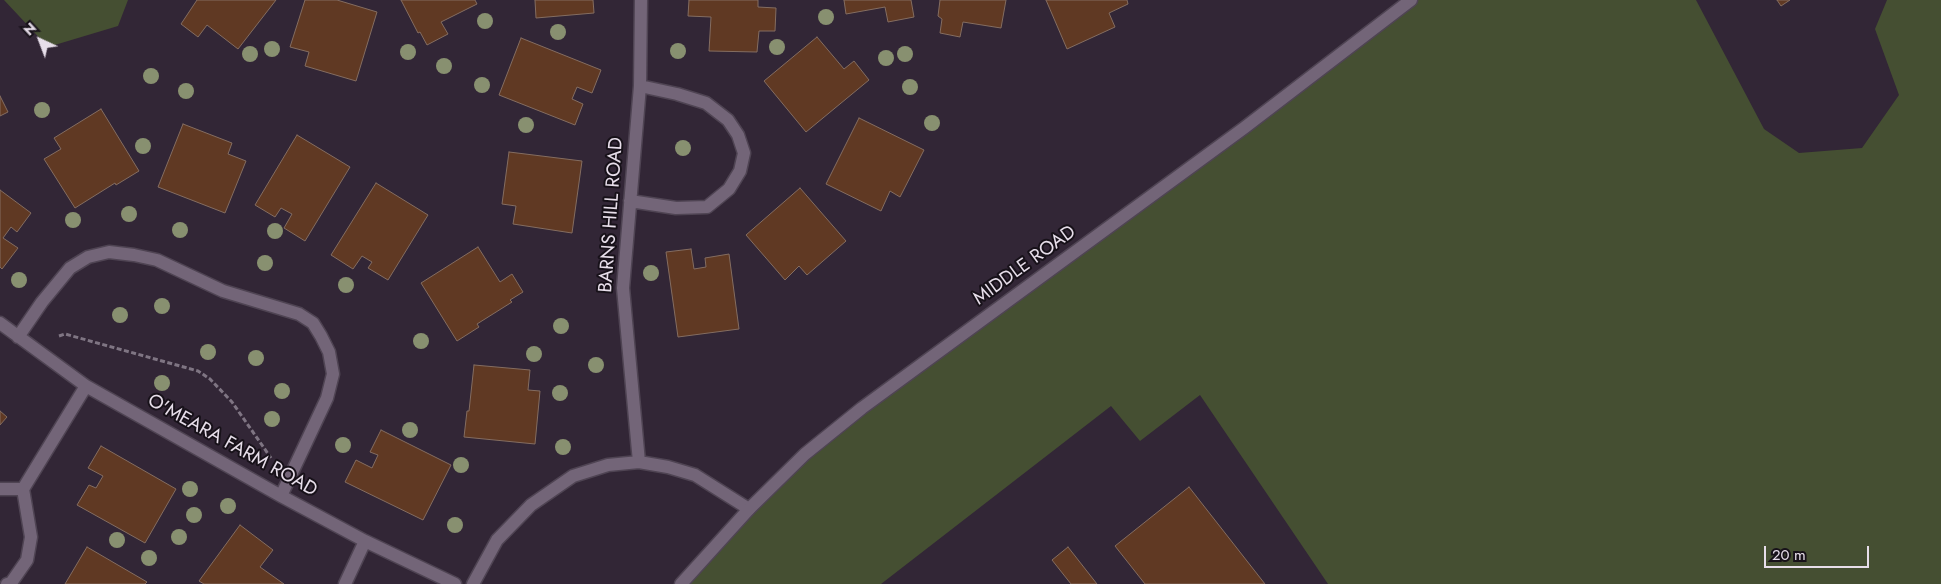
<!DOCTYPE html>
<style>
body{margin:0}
#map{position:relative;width:1941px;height:584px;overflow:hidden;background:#322636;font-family:Jost,sans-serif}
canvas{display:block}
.north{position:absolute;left:15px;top:15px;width:50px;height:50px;-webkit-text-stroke:4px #171119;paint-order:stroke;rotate:317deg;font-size:14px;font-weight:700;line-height:20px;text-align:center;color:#e7deea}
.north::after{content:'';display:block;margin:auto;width:18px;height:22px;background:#e7deea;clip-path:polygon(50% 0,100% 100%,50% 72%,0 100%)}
.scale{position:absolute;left:1764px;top:546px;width:105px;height:22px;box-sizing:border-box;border:2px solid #e7deea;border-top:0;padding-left:6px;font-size:15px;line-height:18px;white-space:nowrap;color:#e7deea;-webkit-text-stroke:4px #171119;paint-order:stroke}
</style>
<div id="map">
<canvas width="1941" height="584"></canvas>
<div class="north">N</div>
<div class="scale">20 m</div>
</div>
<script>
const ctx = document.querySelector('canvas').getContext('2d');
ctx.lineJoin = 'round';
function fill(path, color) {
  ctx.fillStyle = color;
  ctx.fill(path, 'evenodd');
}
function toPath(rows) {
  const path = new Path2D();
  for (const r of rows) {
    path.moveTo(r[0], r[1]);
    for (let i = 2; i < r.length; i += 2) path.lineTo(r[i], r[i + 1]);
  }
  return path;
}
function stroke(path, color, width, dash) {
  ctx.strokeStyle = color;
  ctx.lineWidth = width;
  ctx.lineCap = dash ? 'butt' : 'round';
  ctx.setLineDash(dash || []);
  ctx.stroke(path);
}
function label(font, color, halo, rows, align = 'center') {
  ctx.font = font + ' Jost,sans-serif';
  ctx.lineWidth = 4;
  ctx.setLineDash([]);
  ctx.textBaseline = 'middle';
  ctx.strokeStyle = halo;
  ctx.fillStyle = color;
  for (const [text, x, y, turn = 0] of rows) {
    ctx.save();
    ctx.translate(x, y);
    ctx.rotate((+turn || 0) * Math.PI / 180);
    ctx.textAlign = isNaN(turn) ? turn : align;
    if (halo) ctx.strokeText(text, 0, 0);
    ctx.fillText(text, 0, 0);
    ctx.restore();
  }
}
const green = toPath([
 [4,0,128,0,118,26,48,47],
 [1411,0,1696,0,1764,129,1799,153,1862,148,1899,95,1875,29,1887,0,1941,0,1941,584,1328,584,1200,395,1140,441,1111,406,881,584,681,584,805,454]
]);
const building = toPath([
 [197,0,276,0,238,49,207,25,198,37,181,24,197,0],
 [305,0,337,0,377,12,356,81,305,66,309,52,290,47,305,0],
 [401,0,475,0,477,4,441,22,448,34,427,45,420,32,418,33,401,0],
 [535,0,593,0,594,13,536,18,535,0],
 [689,0,758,0,758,7,776,8,775,31,759,31,757,52,709,51,711,17,688,16,689,0],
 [844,0,911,0,914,17,888,22,885,7,846,14,844,0],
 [940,0,1006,0,1001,28,963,22,960,37,940,33,942,19,938,16,940,0],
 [1046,0,1127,0,1128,4,1109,13,1115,27,1067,49,1046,0],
 [1777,0,1790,0,1781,6,1777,0],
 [817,37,844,69,854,61,869,80,806,132,764,81,817,37],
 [521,38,601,70,592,93,577,87,572,99,583,104,575,125,499,95,521,38],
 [0,96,8,112,0,116,0,96],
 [101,109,139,171,116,185,115,183,75,208,44,159,61,149,54,138,101,109],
 [859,118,924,150,900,197,890,191,881,211,826,184,859,118],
 [183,124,232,143,228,154,246,161,225,213,158,187,183,124],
 [297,135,350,167,305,241,284,228,292,214,281,208,275,217,255,205,297,135],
 [509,152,582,161,572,233,513,224,516,206,502,204,509,152],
 [376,183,428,215,388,280,368,268,372,262,362,256,353,269,331,255,376,183],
 [800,188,846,241,807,275,799,266,785,280,746,235,800,188],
 [0,190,31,213,17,232,11,227,3,238,18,248,2,269,0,267,0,190],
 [478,247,500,282,512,274,523,292,510,300,512,302,477,324,479,327,457,341,421,283,478,247],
 [691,249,694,269,706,267,705,258,729,254,739,329,678,337,666,252,691,249],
 [474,365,530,370,528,390,540,391,535,444,464,437,467,411,469,411,474,365],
 [0,411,7,417,0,425,0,411],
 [381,430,451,465,423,520,345,482,356,460,372,468,378,455,370,452,381,430],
 [101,446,176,489,145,543,77,505,89,485,96,488,103,476,88,468,101,446],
 [1189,487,1265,584,1145,584,1115,546,1189,487],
 [240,525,273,550,260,567,284,584,204,584,199,581,240,525],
 [87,547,147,582,145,584,65,584,87,547],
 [1068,547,1097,584,1071,584,1052,560,1068,547]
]);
const path = toPath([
 [59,336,65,334,198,371,210,379,232,402,271,458]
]);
const minor = toPath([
 [630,201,676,208,707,207,729,189,740,171,744,153,738,135,728,120,706,103,677,94,640,86],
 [0,323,86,386,281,496,365,541,455,584],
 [18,337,42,302,70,268,88,257,109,252,134,255,157,260,223,291,299,314,313,323,321,336,329,352,333,374,327,398,281,496],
 [639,462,623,288,640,86,641,0],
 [0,489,23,489,31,537,27,560,11,583,7,584],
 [23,489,86,386],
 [345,584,365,541],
 [473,584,497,540,531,505,573,476,608,465,639,462,668,467,695,475,749,509]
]);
const tertiary = toPath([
 [681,584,749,509,805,454,862,408,1244,128,1411,0]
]);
const trees = [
 [826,17],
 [485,21],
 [558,32],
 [777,47],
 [272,49],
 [678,51],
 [408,52],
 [250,54],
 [905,54],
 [886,58],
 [444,66],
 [151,76],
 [482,85],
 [910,87],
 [186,91],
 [42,110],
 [932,123],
 [526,125],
 [143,146],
 [683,148],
 [129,214],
 [73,220],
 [180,230],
 [275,231],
 [265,263],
 [651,273],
 [19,280],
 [346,285],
 [162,306],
 [120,315],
 [561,326],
 [421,341],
 [208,352],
 [534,354],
 [256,358],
 [596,365],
 [162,383],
 [282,391],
 [560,393],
 [272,419],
 [410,430],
 [343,445],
 [563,447],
 [461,465],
 [190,489],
 [228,506],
 [194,515],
 [455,525],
 [179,537],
 [117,540],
 [149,558]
];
const streetNames = [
 ["BARNS HILL ROAD",612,215,-86],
 ["MIDDLE ROAD",1025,266,-36],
 ["O'MEARA FARM ROAD",232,446,29]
];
fill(green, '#454f32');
fill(building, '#603923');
stroke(building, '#846d61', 1);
stroke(minor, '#4f4453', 15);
stroke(tertiary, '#4f4453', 15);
stroke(path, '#7f7583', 3, [5, 2.5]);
stroke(minor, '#736578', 12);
stroke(tertiary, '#736578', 12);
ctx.fillStyle = '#889070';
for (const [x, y] of trees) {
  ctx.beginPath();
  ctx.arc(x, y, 8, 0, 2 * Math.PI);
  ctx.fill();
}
label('19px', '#e7deea', '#171119', streetNames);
</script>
